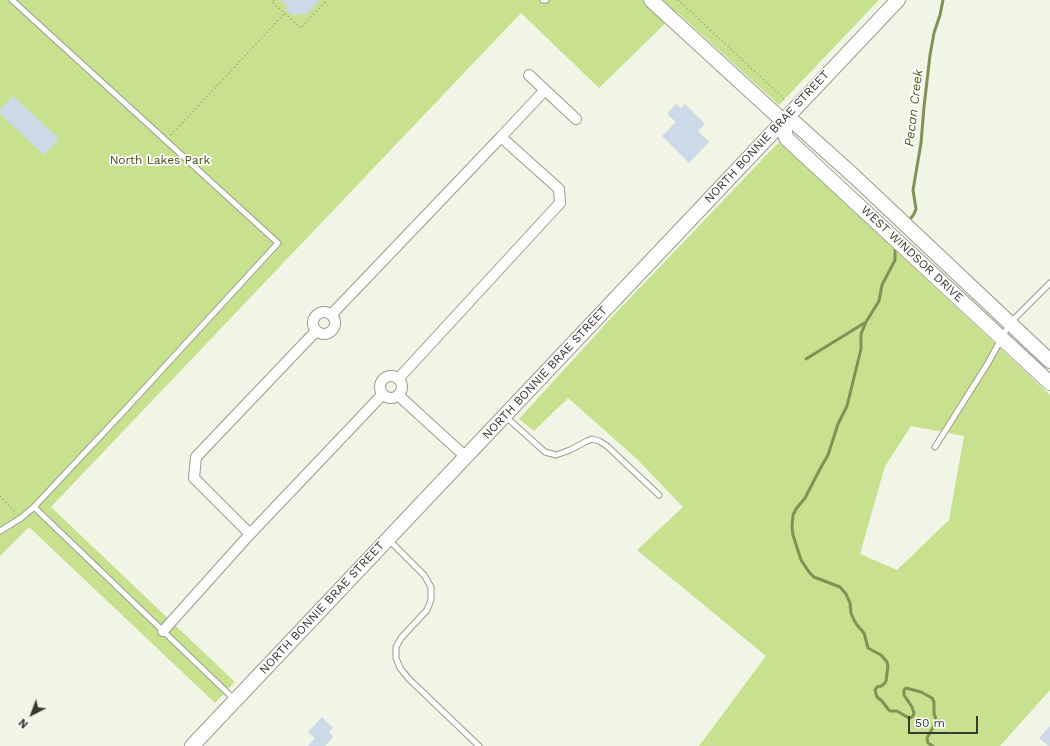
<!DOCTYPE html>
<style>
body{margin:0}
#map{position:relative;width:1050px;height:746px;overflow:hidden;background:#f0f5e5;font-family:"Work Sans",sans-serif}
canvas{display:block}
.north{position:absolute;left:12px;top:694px;width:40px;height:40px;-webkit-text-stroke:3px #fff;paint-order:stroke;rotate:222deg;font-size:11px;font-weight:700;line-height:16px;text-align:center;color:#373a33}
.north::after{content:'';display:block;margin:auto;width:14px;height:18px;background:#373a33;clip-path:polygon(50% 0,100% 100%,50% 72%,0 100%)}
.scale{position:absolute;left:908px;top:716px;width:70px;height:18px;box-sizing:border-box;border:2px solid #373a33;border-top:0;padding-left:5px;font-size:12px;line-height:14px;white-space:nowrap;color:#373a33;-webkit-text-stroke:3px #fff;paint-order:stroke}
</style>
<div id="map">
<canvas width="1050" height="746"></canvas>
<div class="north">N</div>
<div class="scale">50 m</div>
</div>
<script>
const ctx = document.querySelector('canvas').getContext('2d');
ctx.lineJoin = 'round';
function fill(path, color) {
  ctx.fillStyle = color;
  ctx.fill(path, 'evenodd');
}
function toPath(rows) {
  const path = new Path2D();
  for (const r of rows) {
    if (r.length === 3) {
      path.moveTo(r[0] + r[2], r[1]);
      path.arc(r[0], r[1], r[2], 0, 2 * Math.PI);
      continue;
    }
    path.moveTo(r[0], r[1]);
    for (let i = 2; i < r.length; i += 2) path.lineTo(r[i], r[i + 1]);
  }
  return path;
}
function stroke(path, color, width, dash) {
  ctx.strokeStyle = color;
  ctx.lineWidth = width;
  ctx.lineCap = dash ? 'butt' : 'round';
  ctx.setLineDash(dash || []);
  ctx.stroke(path);
}
function label(font, color, halo, rows, align = 'center') {
  ctx.font = font + ' "Work Sans",sans-serif';
  ctx.lineWidth = 3.5;
  ctx.setLineDash([]);
  ctx.textBaseline = 'middle';
  ctx.strokeStyle = halo;
  ctx.fillStyle = color;
  for (const [text, x, y, turn = 0] of rows) {
    ctx.save();
    ctx.translate(x, y);
    ctx.rotate((+turn || 0) * Math.PI / 180);
    ctx.textAlign = isNaN(turn) ? turn : align;
    if (halo) ctx.strokeText(text, 0, 0);
    ctx.fillText(text, 0, 0);
    ctx.restore();
  }
}
const green = toPath([
 [0,0,879,0,779,105,677,12,599,88,521,13,51,507,235,682,215,703,29,527,0,556],
 [782,141,894,246,895,250,1050,395,1050,690,1000,746,699,746,766,656,637,550,683,507,637,459,568,398,534,431,519,419,611,318,776,145],
 [911,426,964,436,949,520,897,570,860,554,885,466]
]);
const stream = toPath([
 [911,218,914,214,916,209,913,190,921,143,924,107,930,55,934,33,940,15,943,0],
 [866,322,861,334,861,349,847,406,838,424,828,455,820,469,805,498,796,509,793,515,792,527,793,535,801,560,809,572,814,577,840,587,846,594,850,603,851,613,854,620,857,625,864,633,868,648,881,655,887,662,888,666,886,681,884,684,881,686,877,687,875,690,876,694,877,697,882,701,888,709,890,711,897,711,907,717,910,718,913,716,914,713,912,707,904,695,904,690,906,688,921,692,932,698,934,702,934,713,936,720,935,724,927,738,928,743,933,746],
 [806,359,866,322,879,301,882,285,895,260,895,250]
]);
const building = toPath([
 [280,0,320,0,306,15,303,12,300,15,298,13,294,17,285,9,287,6],
 [13,96,59,139,44,155,0,114,0,110],
 [676,104,681,108,685,104,705,124,698,131,709,142,689,163,662,136,676,122,667,114],
 [322,717,333,728,329,732,333,737,325,746,308,746,315,738,308,732],
 [1050,726,1050,746,1048,746,1039,738]
]);
const path = toPath([
 [274,0,272,2,301,28,327,0],
 [678,0,781,96,784,100],
 [171,135,285,13],
 [0,496,15,512]
]);
const lane = toPath([
 [12,0,278,243,123,412,34,507,235,700],
 [543,0,546,0],
 [505,416,545,452,556,455,570,450,587,441,592,439,599,441,607,446,659,495],
 [935,447,988,363,1010,323,1050,283],
 [0,531,21,518,34,507],
 [389,540,424,575,431,587,431,600,427,610,401,638,396,647,396,658,400,668,409,679,479,746]
]);
const street = toPath([
 [545,90,576,119],
 [324,323,11],
 [331,315,501,137],
 [316,331,196,457,194,478,250,534,383,394],
 [391,387,11],
 [398,379,560,203,559,189,501,137,545,90,529,75],
 [398,395,466,457],
 [163,631,250,534]
]);
const secondary = toPath([
 [651,0,783,121,795,123,855,177,1050,361],
 [783,121,786,138,1050,383],
 [192,746,898,0]
]);
const streetNames = [
 ["NORTH BONNIE BRAE STREET",767,137,-47],
 ["WEST WINDSOR DRIVE",912,254,43],
 ["NORTH BONNIE BRAE STREET",545,373,-47],
 ["NORTH BONNIE BRAE STREET",322,608,-47]
];
const parkNames = [
 ["North Lakes Park",160,160]
];
const waterNames = [
 ["Pecan Creek",914,108,-83]
];
fill(green, '#c8e18e');
stroke(stream, '#809255', 3);
fill(building, '#ccdae7');
stroke(lane, '#989d8e', 7);
stroke(street, '#989d8e', 12);
stroke(secondary, '#989d8e', 16);
stroke(path, '#95998d', 1.5, [1, 3]);
stroke(lane, '#fff', 5);
stroke(street, '#fff', 10);
stroke(secondary, '#fff', 14);
label('12px', '#373a33', '#fff', streetNames);
label('12px', '#435215', '#fff', parkNames);
label('italic 13px', '#4e5e22', '#fff', waterNames);
</script>
